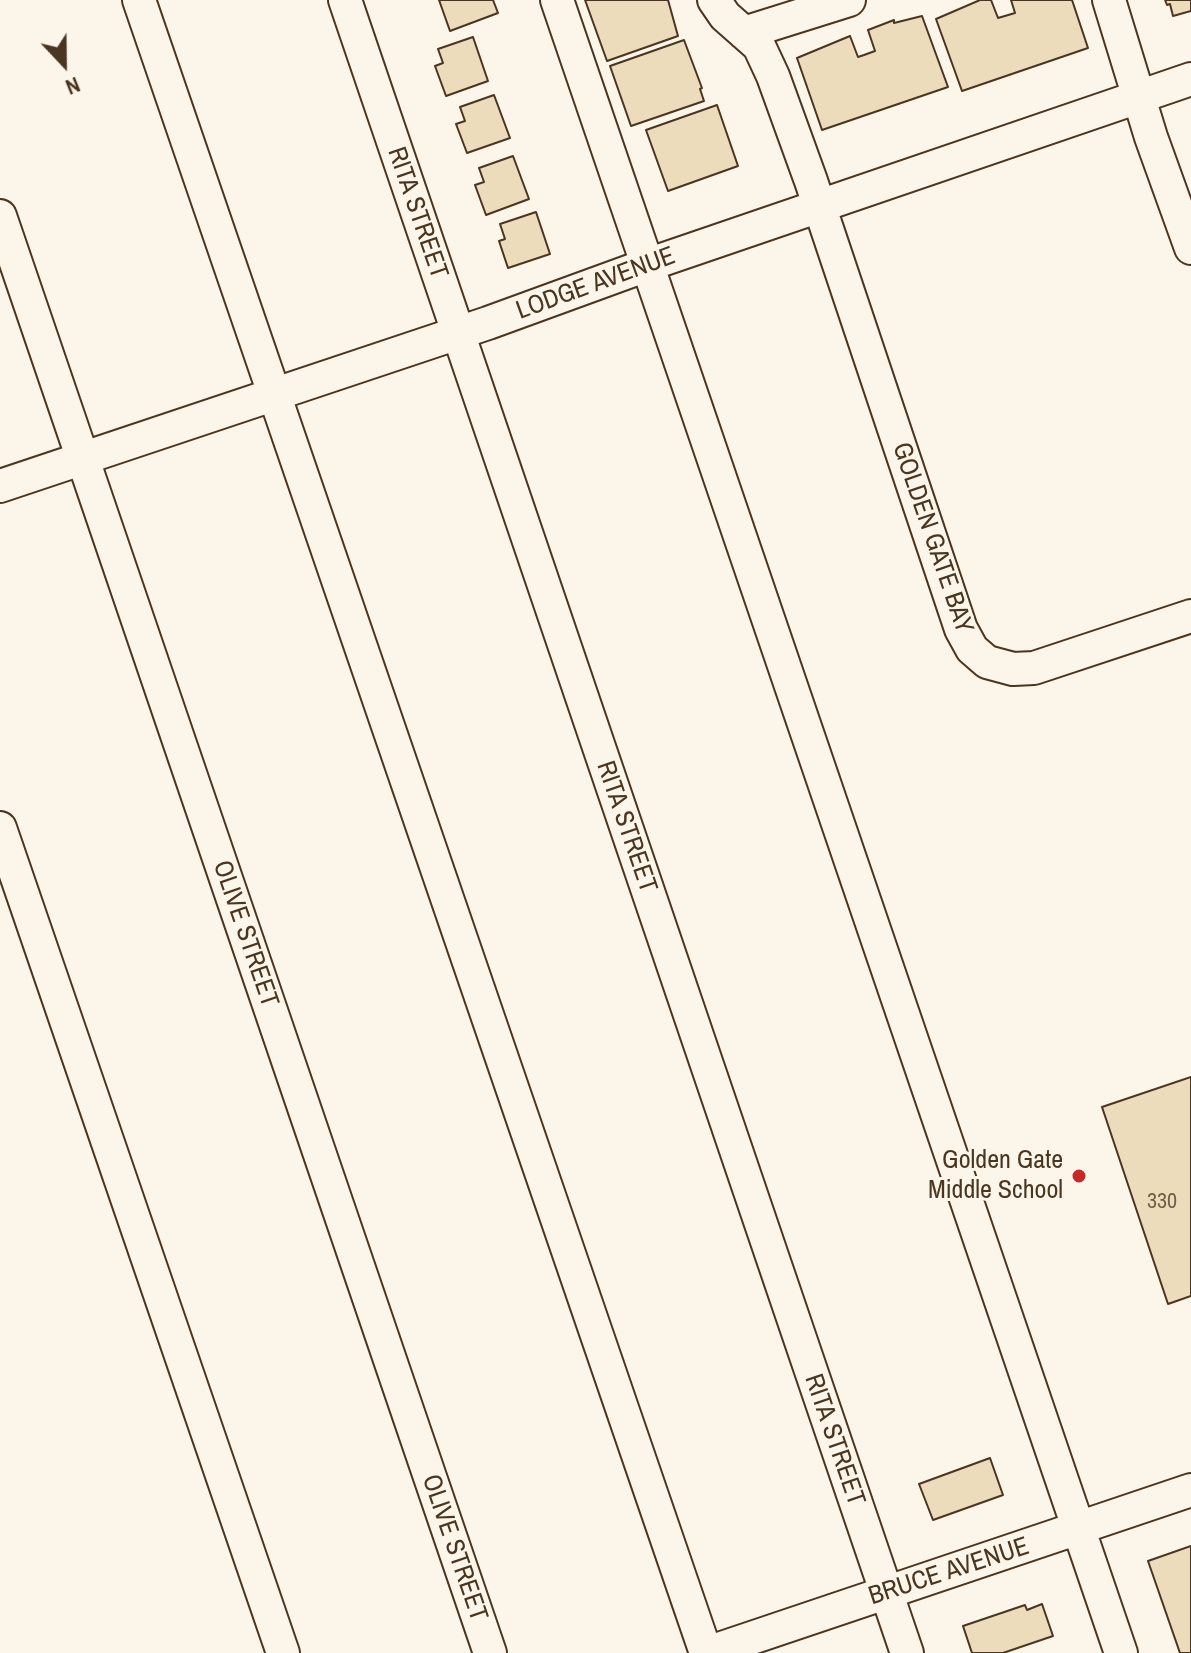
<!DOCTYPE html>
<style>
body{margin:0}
#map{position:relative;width:1191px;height:1653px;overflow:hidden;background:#fbf6e9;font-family:"Archivo Narrow",sans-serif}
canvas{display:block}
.north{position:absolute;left:24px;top:24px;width:80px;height:80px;-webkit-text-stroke:6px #fbf6e9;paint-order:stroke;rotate:158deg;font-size:22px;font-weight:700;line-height:32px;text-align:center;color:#4a3520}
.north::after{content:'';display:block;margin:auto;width:28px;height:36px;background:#4a3520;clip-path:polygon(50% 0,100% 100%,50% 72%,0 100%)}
</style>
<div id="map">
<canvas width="1191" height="1653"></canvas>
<div class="north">N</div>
</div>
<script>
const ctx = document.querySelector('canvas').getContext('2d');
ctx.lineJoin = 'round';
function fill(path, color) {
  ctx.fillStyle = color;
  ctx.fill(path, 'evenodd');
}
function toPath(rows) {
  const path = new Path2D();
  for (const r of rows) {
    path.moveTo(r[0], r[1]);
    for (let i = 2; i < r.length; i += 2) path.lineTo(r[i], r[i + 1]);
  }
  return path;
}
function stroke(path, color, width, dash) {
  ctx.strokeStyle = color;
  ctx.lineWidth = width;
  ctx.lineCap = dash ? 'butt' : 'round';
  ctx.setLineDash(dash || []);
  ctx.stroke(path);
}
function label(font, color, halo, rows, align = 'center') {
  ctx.font = font + ' "Archivo Narrow",sans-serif';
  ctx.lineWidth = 6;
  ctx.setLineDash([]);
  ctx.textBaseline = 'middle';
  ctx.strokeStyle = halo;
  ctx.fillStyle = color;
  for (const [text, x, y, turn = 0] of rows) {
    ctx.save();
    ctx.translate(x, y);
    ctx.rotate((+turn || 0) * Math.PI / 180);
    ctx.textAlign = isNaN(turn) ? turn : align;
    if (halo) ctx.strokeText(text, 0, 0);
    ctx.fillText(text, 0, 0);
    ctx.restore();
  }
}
const building = toPath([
 [439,0,493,0,498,13,450,31,439,0],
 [585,0,668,0,678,36,607,61,585,0],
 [980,0,991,0,998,18,1015,13,1011,0,1072,0,1088,48,962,91,936,19,980,0],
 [1165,0,1191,0,1191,11,1173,16,1170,4,1167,5,1165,0],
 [922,16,948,87,822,130,797,58,850,36,858,57,864,55,875,51,868,30,894,20,894,23,922,16],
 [473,37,488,81,446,96,435,66,443,63,438,49,473,37],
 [684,40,702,88,700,89,704,101,631,126,610,66,684,40],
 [494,95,510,138,467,153,456,124,465,121,460,107,494,95],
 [717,105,738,166,668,191,646,130,717,105],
 [513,156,529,199,486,215,475,185,484,182,479,168,513,156],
 [536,212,550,254,508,268,499,241,505,239,500,224,536,212],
 [1191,1077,1191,1296,1168,1304,1102,1107,1191,1077],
 [990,1458,1003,1495,933,1520,919,1484,990,1458],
 [1191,1546,1191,1653,1180,1653,1148,1561,1191,1546],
 [1042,1604,1053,1636,1003,1653,972,1653,963,1626,1025,1605,1027,1610,1042,1604]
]);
const minor = toPath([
 [139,0,706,1653],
 [345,0,907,1653],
 [557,0,1121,1653],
 [714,0,725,16,759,46,773,76,811,181,961,629,972,649,987,662,1013,669,1034,668,1191,616],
 [1109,0,1151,137,1191,248],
 [744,33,849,0],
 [0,216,490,1653],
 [0,486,488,323,647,265,1191,79],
 [0,828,283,1653],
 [707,1653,1191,1490]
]);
const markers = [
 [1079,1176,8,"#c62828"]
];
const numberNames = [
 ["330",1162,1202]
];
const streetNames = [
 ["RITA STREET",417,213,71],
 ["LODGE AVENUE",596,284,-20],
 ["GOLDEN GATE BAY",932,538,71],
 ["RITA STREET",626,827,71],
 ["OLIVE STREET",245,934,71],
 ["RITA STREET",834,1440,71],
 ["OLIVE STREET",454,1548,71],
 ["BRUCE AVENUE",949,1572,-18]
];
const poiNames = [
 ["Golden Gate",1063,1161],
 ["Middle School",1063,1191]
];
fill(building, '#ecdcbc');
stroke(building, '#4a3520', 2);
stroke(minor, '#4a3520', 36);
stroke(minor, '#fbf6e9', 32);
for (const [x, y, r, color] of markers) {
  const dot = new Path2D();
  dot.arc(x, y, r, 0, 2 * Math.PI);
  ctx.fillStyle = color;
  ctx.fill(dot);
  stroke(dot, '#fbf6e9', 3);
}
label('22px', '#725f47', null, numberNames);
label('26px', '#4a3520', '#fbf6e9', streetNames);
label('26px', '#4a3520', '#fbf6e9', poiNames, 'right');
</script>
